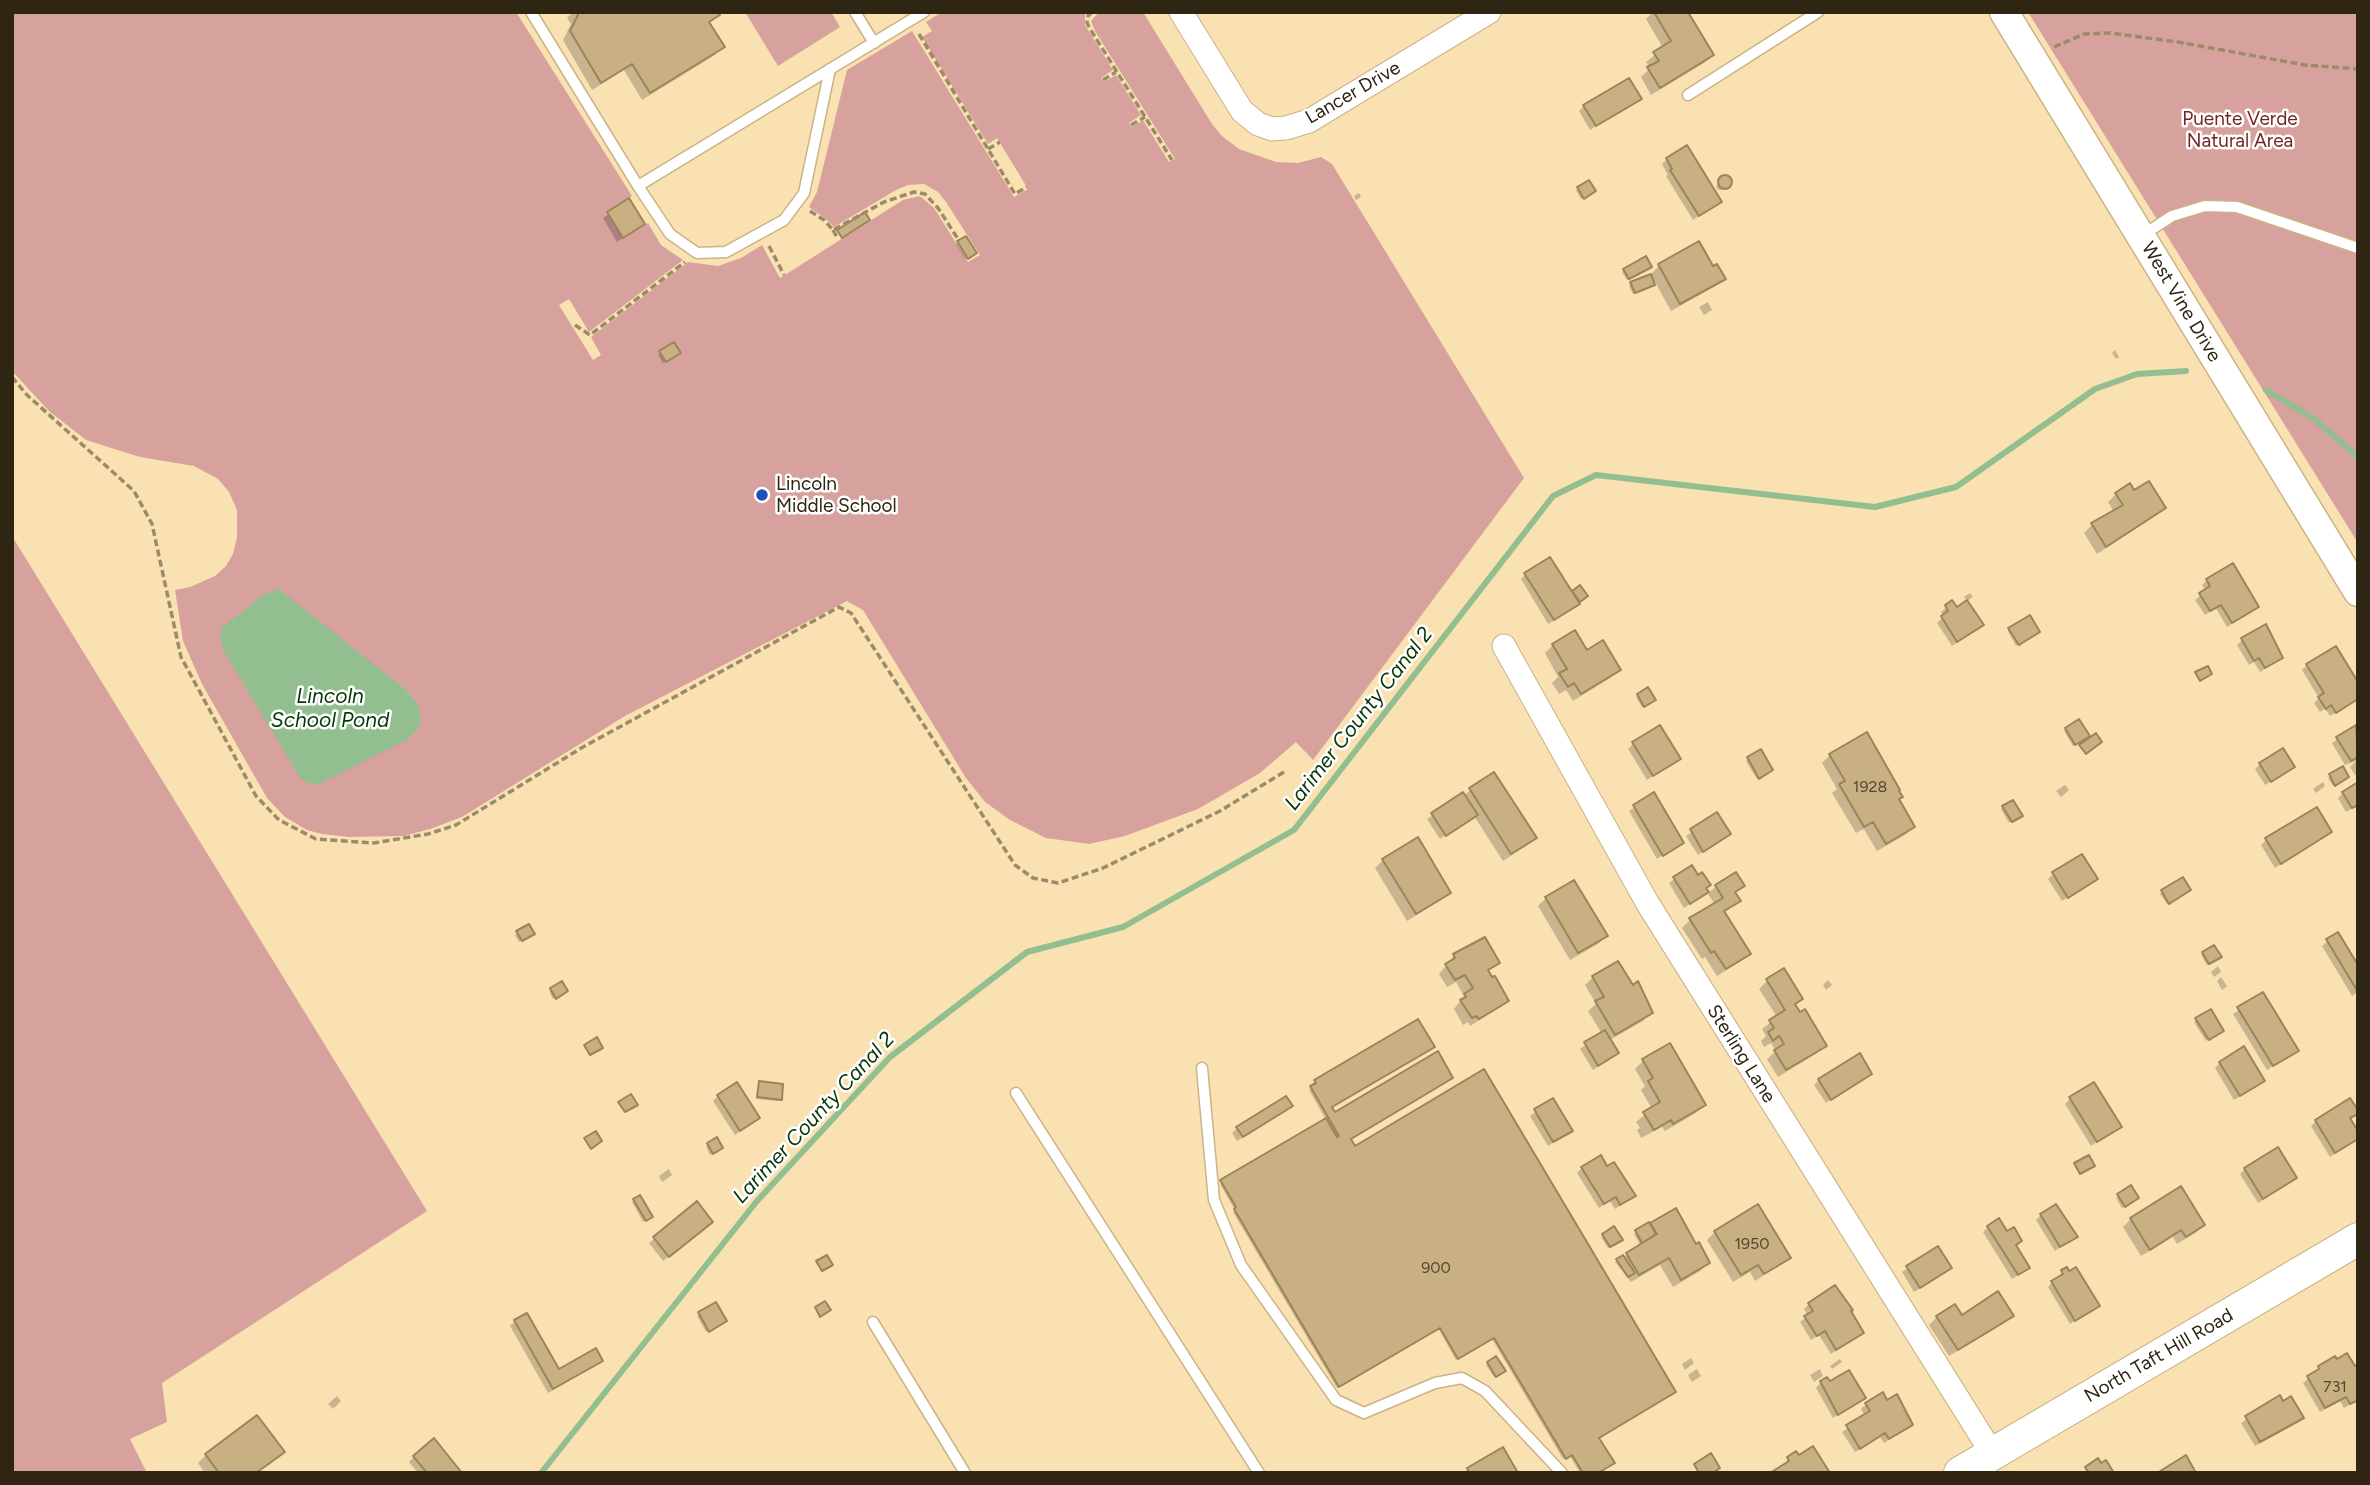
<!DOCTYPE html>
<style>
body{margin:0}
#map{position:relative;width:2370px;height:1485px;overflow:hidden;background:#fae1b2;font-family:Figtree,sans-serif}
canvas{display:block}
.frame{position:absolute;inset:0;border:14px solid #2e2513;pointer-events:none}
</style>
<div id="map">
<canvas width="2370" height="1485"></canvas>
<div class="frame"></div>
</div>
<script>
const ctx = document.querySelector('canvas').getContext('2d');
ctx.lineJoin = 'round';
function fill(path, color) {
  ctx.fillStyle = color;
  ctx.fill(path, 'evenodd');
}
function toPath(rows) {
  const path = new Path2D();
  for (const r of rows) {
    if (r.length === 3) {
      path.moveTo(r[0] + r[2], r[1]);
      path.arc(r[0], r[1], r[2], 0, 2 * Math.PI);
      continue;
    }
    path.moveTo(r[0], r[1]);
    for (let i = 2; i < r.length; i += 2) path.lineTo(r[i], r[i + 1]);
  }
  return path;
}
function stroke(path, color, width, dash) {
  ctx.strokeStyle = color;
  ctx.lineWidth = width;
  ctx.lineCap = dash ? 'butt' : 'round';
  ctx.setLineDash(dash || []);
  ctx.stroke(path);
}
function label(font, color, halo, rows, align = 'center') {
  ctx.font = font + ' Figtree,sans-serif';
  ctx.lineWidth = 5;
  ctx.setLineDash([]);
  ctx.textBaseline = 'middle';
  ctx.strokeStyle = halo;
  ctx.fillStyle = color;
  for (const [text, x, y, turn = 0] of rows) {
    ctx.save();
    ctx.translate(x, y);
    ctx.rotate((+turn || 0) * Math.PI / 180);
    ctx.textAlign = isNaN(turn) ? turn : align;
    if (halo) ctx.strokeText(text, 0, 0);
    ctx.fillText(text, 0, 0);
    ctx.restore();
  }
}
const green = toPath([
 [12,12,516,12,632,196,607,212,623,237,648,223,661,245,683,260,589,332,569,299,559,305,593,360,601,355,591,337,688,262,718,266,741,258,762,245,780,278,903,200,920,196,934,208,968,262,980,255,946,202,938,192,924,184,908,185,896,190,834,227,826,219,809,207,817,192,847,70,912,31,1014,197,1028,189,997,138,988,144,922,37,932,31,926,22,942,12,1085,12,1085,25,1113,70,1101,78,1104,82,1116,75,1141,115,1129,123,1132,127,1143,120,1169,162,1175,159,1095,31,1091,21,1099,12,1143,12,1212,124,1222,136,1239,149,1276,162,1298,163,1321,157,1332,164,1524,478,1313,760,1296,742,1260,773,1198,809,1125,836,1089,844,1046,838,1010,820,985,802,966,778,863,610,847,601,625,716,462,817,430,829,404,836,349,837,322,834,307,830,285,817,267,798,202,684,183,641,175,590,190,587,215,576,226,566,233,554,237,537,237,510,229,492,218,479,194,466,140,457,86,440,49,411,12,371],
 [745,12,831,12,840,27,778,66],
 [2028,12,2358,12,2358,543],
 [12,536,427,1211,162,1383,167,1422,130,1439,147,1473,12,1473]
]);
const water = toPath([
 [279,589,405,689,417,703,421,714,419,727,408,739,317,785,306,782,299,776,223,650,220,638,222,628,263,595]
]);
const shadow = toPath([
 [573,12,716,12,718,15,708,24,723,47,715,55,642,100,624,70,592,90,563,40,571,24,567,18],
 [1653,12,1684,12,1712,55,1704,63,1651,95,1641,77,1650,68,1646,62,1663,48,1646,19],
 [1640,98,1590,130,1579,111,1584,106],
 [1667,159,1720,202,1693,220,1666,176,1668,175,1662,164],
 [1724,177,1730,182,1729,185,1721,190,1718,190,1716,186],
 [1588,182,1592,193,1581,199,1576,190],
 [1359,193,1361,197,1356,200,1354,196],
 [629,201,643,224,617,242,603,218],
 [958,242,973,255,965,259,956,244],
 [1698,244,1712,269,1723,278,1715,286,1671,311,1655,282,1651,286,1633,294,1629,286,1631,284,1652,276,1651,274,1659,266],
 [1648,269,1627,280,1622,272,1624,270],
 [1708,302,1712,310,1704,315,1699,307],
 [673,344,677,355,663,363,658,355],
 [2115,350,2119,357,2116,359,2112,353],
 [2134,492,2163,508,2155,516,2097,554,2084,533,2092,525,2114,512,2108,502,2116,494],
 [1526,574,1571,594,1580,588,1586,596,1573,609,1548,624,1521,579],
 [2207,580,2257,606,2227,627,2216,608,2205,615,2195,600,2206,591,2202,585],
 [1970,593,1973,597,1967,601,1964,597],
 [1952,603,1956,609,1982,625,1952,646,1937,623,1944,616,1941,612],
 [2009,629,2036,634,2016,646,2008,631],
 [1574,632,1586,652,1618,670,1610,678,1573,701,1566,690,1559,694,1552,683,1558,677,1545,653,1553,645],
 [2242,640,2281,658,2260,672,2254,662,2249,665,2237,645],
 [2307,665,2358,686,2358,699,2330,716,2325,709,2320,712,2314,703,2319,698,2302,670],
 [1638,695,1652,702,1642,707,1636,697],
 [2355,727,2358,732,2358,773,2355,775,2350,767,2356,761,2345,765,2332,743],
 [2066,729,2086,738,2073,746,2064,731],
 [1633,744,1679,759,1647,780,1628,749],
 [1830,755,1897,800,1913,827,1905,835,1877,851,1864,829,1856,833,1832,793,1837,789,1822,763],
 [1748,759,1769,772,1757,779,1746,761],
 [2260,764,2292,767,2265,785,2255,769],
 [2342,768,2345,779,2333,786,2328,778],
 [2323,782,2325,786,2316,793,2313,789],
 [2065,785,2069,790,2061,797,2056,791],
 [1470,790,1534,838,1526,846,1503,861,1474,816,1440,839,1427,819,1464,796],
 [2343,793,2358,805,2346,812,2338,798],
 [1654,795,1682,842,1657,859,1629,811],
 [2003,807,2018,817,2009,823,2001,809],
 [1717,815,1729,834,1698,855,1686,836],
 [2330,832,2275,868,2261,845,2266,840],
 [1383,860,1449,892,1441,900,1407,921,1375,868],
 [1692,867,1708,894,1716,886,1742,886,1735,894,1739,901,1724,913,1749,953,1741,961,1717,976,1705,957,1702,959,1682,928,1690,920,1715,905,1707,892,1684,908,1669,883],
 [2053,874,2096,879,2062,901,2048,879],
 [2182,879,2187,892,2167,904,2160,894],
 [1546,898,1606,936,1598,944,1570,960,1538,906],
 [528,926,530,935,519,942,515,935],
 [2337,934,2358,968,2358,992,2352,996,2322,946],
 [1484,939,1498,962,1487,972,1507,1000,1499,1008,1470,1026,1468,1022,1463,1025,1454,1009,1464,996,1456,982,1447,987,1439,974,1454,956],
 [2203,953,2218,959,2207,965,2201,955],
 [2218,966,2221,972,2214,977,2211,972],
 [1593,977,1651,1012,1643,1021,1610,1040,1617,1053,1593,1070,1580,1049,1602,1034,1588,1011,1596,1004,1585,985],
 [2221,977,2227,986,2222,990,2217,981],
 [1828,980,1832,985,1826,990,1823,985],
 [1767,981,1800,999,1794,1005,1825,1045,1817,1053,1778,1077,1767,1059,1776,1051,1771,1043,1764,1047,1761,1041,1766,1036,1762,1029,1777,1017,1759,989],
 [562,983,564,993,553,999,549,991],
 [2262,994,2296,1050,2267,1070,2233,1014],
 [2196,1020,2220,1032,2206,1041,2194,1022],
 [1643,1061,1704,1105,1696,1113,1665,1131,1662,1127,1641,1138,1637,1130,1640,1128,1636,1122,1652,1109,1641,1090,1645,1086,1635,1069],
 [2220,1063,2263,1081,2234,1100,2215,1068],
 [1870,1074,1826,1103,1814,1085,1819,1080],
 [1315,1081,1354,1148,1598,1438,1597,1473,1580,1473,1570,1456,1563,1459,1492,1339,1456,1360,1438,1328,1337,1388,1233,1212,1235,1210,1220,1184,1326,1120,1309,1090,1315,1085],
 [760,1083,780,1099,778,1101,756,1099],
 [718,1096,758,1118,735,1135,713,1101],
 [2070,1099,2120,1126,2091,1146,2065,1104],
 [1552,1100,1571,1130,1548,1146,1530,1116],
 [1286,1111,1237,1141,1232,1133,1237,1128],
 [2357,1112,2349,1120,2358,1138,2330,1157,2311,1126,2316,1121],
 [708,1144,719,1150,710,1155,706,1146],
 [1582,1168,1607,1169,1634,1196,1615,1209,1610,1201,1599,1208,1577,1173],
 [669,1169,672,1175,662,1182,659,1176],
 [2245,1169,2295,1178,2258,1203,2240,1174],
 [2131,1188,2135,1200,2122,1208,2116,1198],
 [634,1200,649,1218,643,1222,632,1202],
 [697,1203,706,1227,663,1261,649,1243],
 [2041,1215,2075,1237,2055,1251,2036,1220],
 [2131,1219,2203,1225,2195,1233,2177,1244,2173,1237,2141,1256,2123,1227],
 [1648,1224,1696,1246,1708,1263,1700,1271,1673,1287,1660,1265,1631,1282,1615,1262,1641,1246,1634,1234],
 [1988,1227,2015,1246,2028,1267,2023,1272,2012,1279,1983,1232],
 [1715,1232,1788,1257,1780,1265,1755,1281,1750,1272,1733,1282,1707,1240],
 [1603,1235,1619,1241,1608,1248,1601,1237],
 [1937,1248,1944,1273,1914,1292,1902,1272],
 [2066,1269,2098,1305,2070,1324,2048,1287],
 [715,1304,723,1323,706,1332,697,1316],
 [1809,1304,1849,1312,1862,1333,1831,1354,1819,1335,1811,1340,1800,1322,1808,1316,1804,1309],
 [2011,1316,2003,1324,1949,1356,1929,1325,1937,1317],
 [515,1321,558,1371,601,1360,596,1365,548,1393,510,1326],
 [1691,1358,1694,1363,1685,1370,1682,1364],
 [1840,1359,1842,1362,1832,1369,1830,1366],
 [1488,1363,1501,1373,1494,1377,1486,1365],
 [2319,1367,2358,1400,2344,1408,2340,1401,2320,1412,2303,1383,2314,1374],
 [1697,1369,1701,1376,1692,1382,1688,1375],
 [1820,1369,1823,1376,1814,1382,1810,1375],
 [1821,1382,1829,1384,1864,1398,1833,1418,1816,1388],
 [337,1396,341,1401,333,1409,328,1404],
 [1897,1397,1911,1424,1884,1443,1880,1437,1855,1452,1842,1432,1865,1416,1861,1409,1866,1404,1887,1403],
 [2279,1398,2282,1403,2302,1418,2297,1423,2255,1446,2241,1423],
 [206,1455,256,1473,205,1473,198,1463],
 [414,1457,460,1473,418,1473,409,1462]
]);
const stream = toPath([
 [2266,390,2313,418,2358,457],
 [541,1473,757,1201,890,1057,1027,952,1123,927,1294,830,1553,496,1596,475,1875,507,1956,487,2095,389,2137,374,2186,371]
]);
const building = toPath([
 [576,12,718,12,720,15,709,22,725,47,650,93,632,64,601,83,570,31,578,15,576,12],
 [1654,12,1688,12,1714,55,1660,88,1647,67,1659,61,1653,52,1671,41,1654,12],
 [1629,78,1642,99,1596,126,1583,105,1629,78],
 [1687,145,1722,202,1699,216,1670,170,1672,169,1666,158,1687,145],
 [1725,182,7],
 [1589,180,1596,191,1584,199,1577,187,1589,180],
 [629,198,645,224,623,238,607,212,629,198],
 [865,212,870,220,842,238,837,230,865,212],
 [966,236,977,253,968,259,957,241,966,236],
 [1699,241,1713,266,1717,264,1726,279,1680,304,1658,264,1699,241],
 [1646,256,1652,267,1629,279,1623,269,1646,256],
 [1651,274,1655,285,1635,293,1630,282,1651,274],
 [674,342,681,353,666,362,659,351,674,342],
 [2149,481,2166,508,2106,547,2091,523,2123,505,2115,493,2130,483,2134,490,2149,481],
 [1550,557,1580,604,1554,620,1524,573,1550,557],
 [2233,563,2259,607,2232,623,2221,605,2210,611,2199,593,2210,586,2206,579,2233,563],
 [1580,585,1588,596,1580,602,1572,591,1580,585],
 [1952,600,1957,607,1967,600,1984,625,1957,642,1941,616,1948,611,1945,605,1952,600],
 [2030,615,2040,632,2019,645,2008,628,2030,615],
 [2266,624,2283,658,2265,668,2259,658,2254,661,2241,638,2266,624],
 [1575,630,1587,650,1603,640,1621,670,1581,694,1574,683,1568,687,1559,673,1567,669,1552,644,1575,630],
 [2336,646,2358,682,2358,699,2336,713,2331,705,2326,709,2318,697,2324,693,2306,664,2336,646],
 [2208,666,2212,674,2200,681,2195,672,2208,666],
 [1648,687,1656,700,1644,707,1637,694,1648,687],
 [2079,719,2090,736,2075,745,2065,728,2079,719],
 [1660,725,1681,759,1653,776,1632,742,1660,725],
 [2356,725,2358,757,2351,761,2336,737,2356,725],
 [1867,732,1900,790,1899,791,1903,797,1899,799,1915,827,1886,844,1873,822,1864,827,1839,784,1845,781,1829,754,1867,732],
 [2096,733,2102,742,2086,754,2079,745,2096,733],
 [2283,748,2295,767,2271,782,2259,763,2283,748],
 [1761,749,1773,770,1759,779,1747,757,1761,749],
 [2343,766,2349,777,2335,786,2329,774,2343,766],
 [1494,772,1537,838,1511,854,1469,788,1494,772],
 [2358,782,2358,805,2352,808,2342,792,2358,782],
 [1463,792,1478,815,1446,836,1431,813,1463,792],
 [1654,792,1684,843,1663,856,1633,805,1654,792],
 [2013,800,2023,816,2012,822,2002,806,2013,800],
 [2317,807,2332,832,2281,864,2265,838,2317,807],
 [1717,812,1731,834,1703,852,1690,829,1717,812],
 [1418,837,1451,893,1416,914,1382,859,1418,837],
 [2082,854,2098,879,2068,898,2052,872,2082,854],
 [1692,865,1698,875,1702,872,1711,885,1706,888,1709,892,1690,904,1673,877,1692,865],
 [1736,872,1745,886,1735,892,1741,901,1724,911,1751,954,1726,969,1714,951,1711,953,1689,918,1723,898,1715,885,1736,872],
 [2183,877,2191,890,2169,904,2161,890,2183,877],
 [1574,880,1608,936,1578,953,1545,897,1574,880],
 [529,924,535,934,522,941,516,931,529,924],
 [2338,932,2358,965,2358,992,2326,939,2338,932],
 [1485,937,1500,963,1488,970,1492,977,1495,976,1509,1001,1479,1019,1476,1016,1472,1018,1460,1000,1466,997,1464,994,1473,988,1465,975,1455,980,1445,964,1455,958,1453,954,1485,937],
 [2214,945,2222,957,2209,964,2202,952,2214,945],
 [1618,961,1633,985,1638,981,1653,1013,1615,1035,1595,1001,1604,997,1592,976,1618,961],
 [1784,968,1803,999,1795,1004,1800,1012,1805,1009,1827,1046,1786,1070,1774,1050,1784,1044,1779,1036,1773,1041,1768,1032,1774,1028,1769,1020,1785,1010,1766,979,1784,968],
 [562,981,568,991,556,999,550,988,562,981],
 [2263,992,2299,1051,2273,1066,2237,1007,2263,992],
 [2211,1009,2224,1031,2209,1040,2195,1018,2211,1009],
 [1418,1019,1435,1047,1332,1107,1335,1112,1438,1051,1453,1078,1351,1139,1355,1146,1484,1069,1676,1392,1599,1438,1615,1463,1598,1473,1583,1473,1572,1455,1566,1459,1494,1338,1458,1359,1440,1328,1339,1387,1234,1209,1236,1207,1220,1180,1326,1118,1337,1137,1339,1136,1310,1086,1316,1083,1314,1080,1418,1019],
 [1605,1030,1619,1053,1598,1066,1584,1042,1605,1030],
 [597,1037,603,1048,590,1055,584,1045,597,1037],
 [1670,1043,1706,1105,1673,1124,1671,1120,1654,1130,1643,1112,1660,1102,1648,1081,1653,1078,1642,1059,1670,1043],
 [2244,1046,2265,1081,2240,1096,2219,1062,2244,1046],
 [1860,1053,1872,1074,1831,1100,1818,1079,1860,1053],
 [759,1081,783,1084,782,1100,757,1097,759,1081],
 [737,1082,760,1118,740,1131,717,1095,737,1082],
 [2094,1082,2122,1127,2097,1142,2069,1097,2094,1082],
 [631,1094,638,1105,625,1112,618,1102,631,1094],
 [1286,1096,1293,1106,1243,1137,1236,1127,1286,1096],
 [1553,1098,1573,1131,1553,1142,1534,1109,1553,1098],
 [2350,1098,2358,1110,2358,1114,2350,1118,2358,1131,2358,1139,2335,1153,2315,1120,2350,1098],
 [596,1131,602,1141,591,1149,584,1138,596,1131],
 [717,1137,723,1148,713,1154,707,1143,717,1137],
 [2278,1147,2297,1178,2263,1199,2244,1168,2278,1147],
 [1601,1155,1607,1166,1614,1162,1636,1196,1620,1205,1616,1197,1604,1204,1581,1167,1601,1155],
 [2089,1155,2095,1166,2080,1174,2074,1163,2089,1155],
 [2131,1185,2139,1198,2125,1207,2117,1194,2131,1185],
 [2181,1186,2205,1225,2186,1237,2181,1230,2150,1250,2130,1218,2181,1186],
 [640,1195,653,1217,646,1221,633,1199,640,1195],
 [697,1201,713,1222,669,1257,653,1237,697,1201],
 [1758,1204,1791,1258,1764,1274,1758,1265,1741,1275,1714,1231,1758,1204],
 [2056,1204,2078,1237,2060,1247,2040,1214,2056,1204],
 [1676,1208,1696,1244,1699,1242,1710,1263,1681,1280,1669,1258,1639,1275,1626,1253,1657,1234,1650,1223,1676,1208],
 [1999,1218,2007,1231,2014,1227,2022,1241,2016,1245,2030,1268,2018,1275,1987,1226,1999,1218],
 [1649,1222,1656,1234,1642,1243,1635,1230,1649,1222],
 [1614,1226,1623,1240,1610,1247,1602,1234,1614,1226],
 [1938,1246,1952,1268,1920,1288,1906,1266,1938,1246],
 [827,1255,833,1265,822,1271,816,1261,827,1255],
 [1623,1255,1635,1273,1628,1277,1616,1259,1623,1255],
 [2067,1267,2069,1271,2076,1267,2100,1306,2075,1321,2051,1281,2063,1274,2061,1270,2067,1267],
 [1835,1285,1853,1310,1851,1311,1864,1333,1836,1350,1825,1331,1817,1336,1804,1316,1813,1311,1808,1303,1835,1285],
 [1998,1291,2014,1316,1958,1350,1936,1316,1955,1304,1962,1315,1998,1291],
 [825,1301,831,1310,820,1317,815,1307,825,1301],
 [716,1302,727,1321,709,1332,698,1312,716,1302],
 [527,1313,559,1369,596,1348,603,1361,553,1389,514,1320,527,1313],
 [2347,1353,2355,1366,2358,1365,2358,1400,2350,1404,2346,1397,2325,1408,2307,1376,2319,1369,2318,1366,2335,1356,2337,1359,2347,1353],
 [1496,1356,1506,1371,1496,1377,1487,1362,1496,1356],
 [1849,1370,1866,1398,1838,1415,1820,1381,1827,1377,1830,1381,1849,1370],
 [1883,1392,1887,1400,1897,1394,1913,1425,1889,1439,1885,1433,1860,1449,1846,1425,1870,1411,1865,1403,1883,1392],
 [2280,1395,2283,1401,2291,1396,2304,1418,2260,1442,2245,1416,2280,1395],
 [257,1415,285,1452,256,1473,219,1473,205,1454,257,1415],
 [434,1438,462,1473,427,1473,413,1456,434,1438],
 [1813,1446,1830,1473,1770,1473,1789,1461,1787,1457,1796,1451,1799,1455,1813,1446],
 [1503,1447,1518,1473,1469,1473,1467,1468,1503,1447],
 [1711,1453,1720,1468,1713,1473,1699,1473,1694,1464,1711,1453],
 [2186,1455,2196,1473,2157,1473,2186,1455],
 [2098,1458,2101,1463,2106,1460,2114,1473,2086,1473,2088,1472,2085,1467,2098,1458]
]);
const path = toPath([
 [1092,12,1088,16,1087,23,1092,32,1172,160],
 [919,34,1015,194,1027,187],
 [2054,47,2084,34,2110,33,2178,42,2305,65,2358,69],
 [1103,80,1116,72],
 [1131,125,1145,117],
 [988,149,1000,142],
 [810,211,824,220,833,230,884,202,914,192,925,194,938,208,958,239],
 [833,230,838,239],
 [769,246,784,275],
 [575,325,590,335,685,262],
 [12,377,27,395,134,491,152,524,181,657,256,796,279,820,316,839,374,843,428,834,456,825,583,747,839,607,851,613,1015,865,1033,878,1058,883,1103,868,1220,811,1284,772]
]);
const service = toPath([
 [531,12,638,186,924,12],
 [855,12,874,43],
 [1688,95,1818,12],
 [638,186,670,234,697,253,726,252,784,220,804,193,830,69],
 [2143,235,2172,216,2205,206,2237,207,2358,248],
 [1202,1068,1214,1200,1241,1265,1336,1400,1364,1413,1435,1383,1462,1378,1485,1391,1562,1473],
 [1016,1093,1259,1473],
 [873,1322,965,1473]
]);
const minor = toPath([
 [1181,12,1242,111,1258,124,1272,129,1286,128,1309,121,1489,12],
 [1504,646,1648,904,1992,1453]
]);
const tertiary = toPath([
 [2004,12,2358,592]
]);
const secondary = toPath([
 [1960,1473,2358,1239]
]);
const markers = [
 [762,495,7,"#1e4fbc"]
];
const numberNames = [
 ["1928",1870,787],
 ["1950",1752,1244],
 ["900",1436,1268],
 ["731",2335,1387]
];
const streetNames = [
 ["Lancer Drive",1353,93,-30],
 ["West Vine Drive",2181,302,59],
 ["Sterling Lane",1741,1054,58],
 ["North Taft Hill Road",2159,1356,-30]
];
const parkNames = [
 ["Puente Verde",2240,119],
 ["Natural Area",2240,141]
];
const poiNames = [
 ["Lincoln",776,484],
 ["Middle School",776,506]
];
const waterNames = [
 ["Lincoln",330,697],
 ["School Pond",330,721],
 ["Larimer County Canal 2",1359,719,-52],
 ["Larimer County Canal 2",814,1118,-47]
];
fill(green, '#d7a19e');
fill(water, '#93bf90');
fill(shadow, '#0003');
stroke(stream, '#93bf90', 6);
fill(building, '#c8b083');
stroke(building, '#9b8458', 2);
stroke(service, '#cbb386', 13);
stroke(minor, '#cbb386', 25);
stroke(tertiary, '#cbb386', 31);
stroke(secondary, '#cbb386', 34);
stroke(path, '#9c8b69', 3.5, [7, 3.5]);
stroke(service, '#fff', 10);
stroke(minor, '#fff', 23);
stroke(tertiary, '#fff', 28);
stroke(secondary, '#fff', 32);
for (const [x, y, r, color] of markers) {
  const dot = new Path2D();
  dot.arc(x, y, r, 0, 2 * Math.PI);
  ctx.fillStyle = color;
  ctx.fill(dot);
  stroke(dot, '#fff', 2.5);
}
label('16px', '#54482f', null, numberNames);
label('19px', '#2e2513', '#fff', streetNames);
label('19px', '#732425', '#fff', parkNames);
label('19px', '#2e2513', '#fff', poiNames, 'left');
label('italic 21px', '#073708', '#fff', waterNames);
</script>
